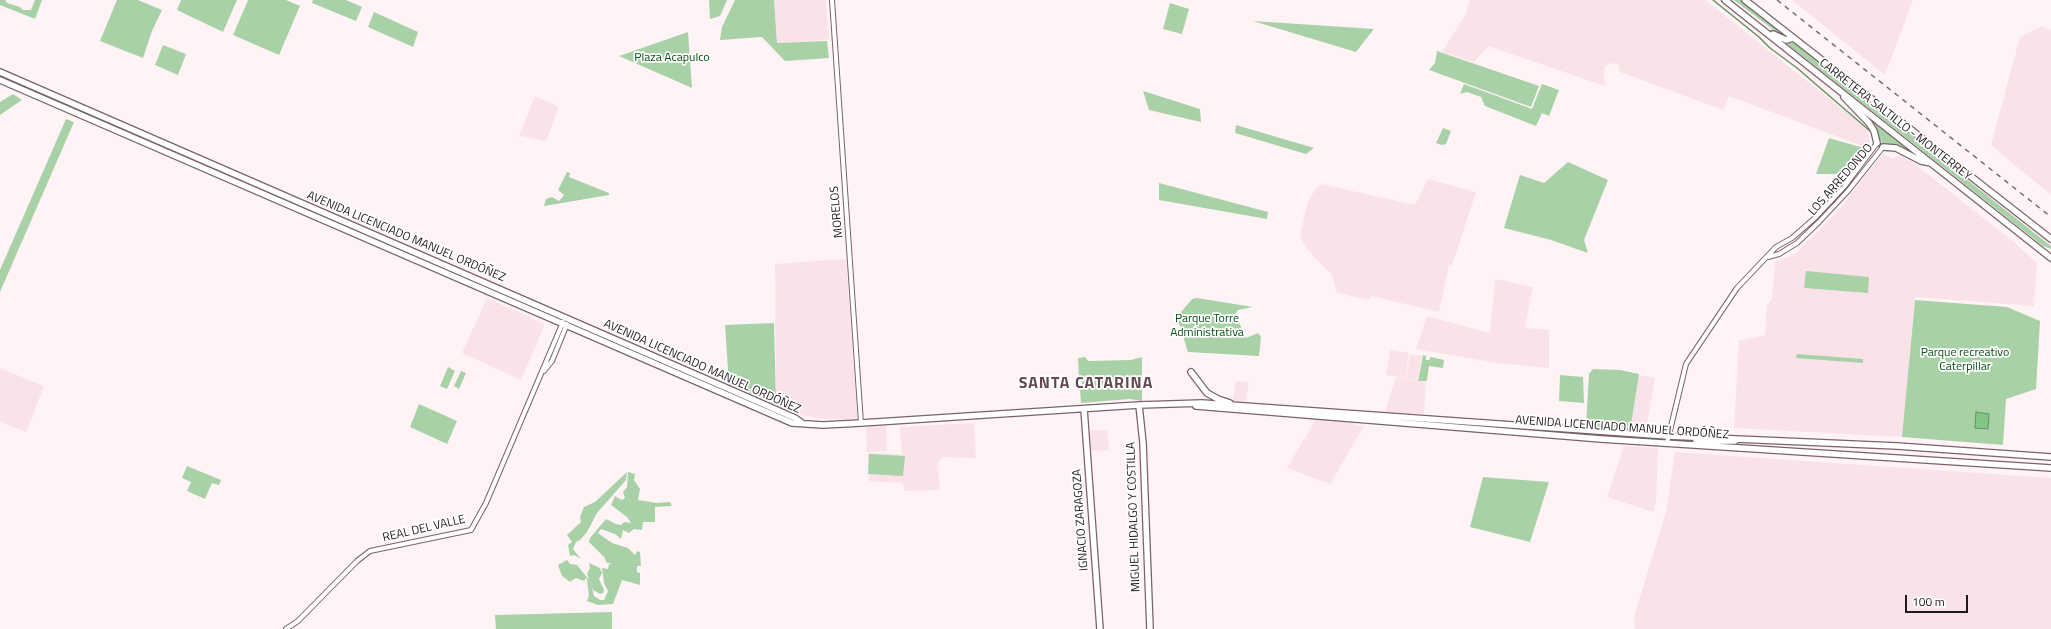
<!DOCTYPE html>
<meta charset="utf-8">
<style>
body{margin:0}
#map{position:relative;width:2051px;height:629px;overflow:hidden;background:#fff3f5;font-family:"Titillium Web",sans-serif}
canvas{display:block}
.scale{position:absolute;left:1905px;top:595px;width:63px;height:18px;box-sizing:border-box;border:2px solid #22181b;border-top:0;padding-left:5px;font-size:12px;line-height:14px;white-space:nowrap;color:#22181b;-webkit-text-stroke:3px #fff;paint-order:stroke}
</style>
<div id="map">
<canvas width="2051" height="629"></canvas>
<div class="scale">100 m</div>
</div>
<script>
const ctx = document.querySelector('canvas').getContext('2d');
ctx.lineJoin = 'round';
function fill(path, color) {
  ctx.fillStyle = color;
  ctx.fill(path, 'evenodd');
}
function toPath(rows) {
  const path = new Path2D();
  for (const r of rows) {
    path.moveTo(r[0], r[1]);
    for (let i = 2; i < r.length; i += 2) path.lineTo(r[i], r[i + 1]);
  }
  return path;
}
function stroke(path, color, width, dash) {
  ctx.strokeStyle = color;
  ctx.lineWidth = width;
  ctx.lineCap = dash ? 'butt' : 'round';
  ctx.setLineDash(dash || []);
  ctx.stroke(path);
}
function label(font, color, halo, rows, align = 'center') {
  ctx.font = font + ' "Titillium Web",sans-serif';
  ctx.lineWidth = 3.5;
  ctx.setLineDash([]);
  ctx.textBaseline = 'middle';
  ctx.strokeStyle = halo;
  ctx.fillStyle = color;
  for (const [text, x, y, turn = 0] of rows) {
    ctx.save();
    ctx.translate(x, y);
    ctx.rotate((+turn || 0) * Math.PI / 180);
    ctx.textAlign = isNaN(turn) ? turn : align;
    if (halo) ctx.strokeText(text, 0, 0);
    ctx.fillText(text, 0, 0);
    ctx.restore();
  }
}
const built = toPath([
 [774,0,826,0,829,40,777,43],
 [1470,0,1705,0,1861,124,1868,130,1870,143,1868,148,1729,96,1723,110,1620,72,1618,64,1613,63,1605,66,1604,72,1605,86,1488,46,1474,62,1442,52,1466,14],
 [1792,0,1913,0,1885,75],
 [2042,26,2051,30,2051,195,1991,145,2020,37],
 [535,96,559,107,546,141,519,136],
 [1883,153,1892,159,1901,154,1907,160,1911,161,2013,241,2037,263,2034,306,1915,297,1902,437,1734,428,1739,341,1765,335,1767,305,1772,299,1775,262,1794,255,1836,213],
 [1428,179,1476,192,1452,265,1449,265,1439,312,1371,296,1369,300,1337,293,1332,275,1307,249,1300,236,1308,201,1317,187,1322,184,1415,205],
 [846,259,857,416,855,419,825,419,800,415,776,401,775,264],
 [1495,279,1533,287,1525,328,1549,330,1549,368,1496,363,1416,349,1427,316,1490,333],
 [487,298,545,324,521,380,462,353],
 [1390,350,1409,353,1405,378,1386,375],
 [1410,354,1422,356,1417,380,1406,378],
 [0,368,44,386,26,432,0,422],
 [1638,375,1655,378,1646,429,1631,428],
 [1396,377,1426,382,1424,414,1385,412],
 [1236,381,1249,382,1246,402,1233,401],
 [1316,419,1354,422,1355,426,1364,426,1330,484,1287,468],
 [974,423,976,458,943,457,938,463,940,490,905,491,902,483,869,481,868,453,902,454,900,427],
 [886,426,887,451,867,452,866,427],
 [1107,430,1109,450,1091,451,1089,431],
 [1624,446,1658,448,1656,502,1653,512,1607,497],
 [1675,452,2051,478,2051,629,1635,629,1634,617,1666,512]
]);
const green = toPath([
 [0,0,5,0,7,3,20,7,23,10,31,10,35,0,42,0,35,19,0,5],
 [117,0,138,0,162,10,152,31,143,58,100,41],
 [181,0,237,0,223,32,177,10],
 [248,0,286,0,300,6,279,55,233,35],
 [313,0,346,0,362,7,356,21,312,3],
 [709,0,727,0,720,16,710,19],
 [735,0,774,0,777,43,827,41,829,58,785,61,762,37,720,40,722,27],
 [1734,0,1741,0,1782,32,1783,35,1779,34],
 [1170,3,1189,9,1182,34,1163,29],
 [374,12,418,32,413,47,368,27],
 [1253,21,1374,29,1356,52],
 [688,32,692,88,619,56],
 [1793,42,2051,246,2051,249,2043,246,1786,43],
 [163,45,186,54,178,75,155,65],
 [1437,51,1539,86,1531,107,1429,70,1435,63],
 [1464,84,1532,109,1542,84,1559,90,1549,116,1542,113,1536,126,1485,106,1481,97,1467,92,1460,94],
 [1143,91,1200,109,1201,122,1149,110],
 [13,94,22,100,0,115,0,102],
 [1853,105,1916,156,1893,144,1884,145],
 [66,119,74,122,0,292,0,270],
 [1236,125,1314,148,1306,154,1235,133],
 [1443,128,1451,131,1446,144,1442,145,1436,143],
 [1829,138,1867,149,1854,168,1835,174,1816,174],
 [1568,162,1608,180,1584,240,1588,253,1551,240,1504,228,1520,175,1544,183],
 [567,172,570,173,569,177,609,193,609,195,544,206,546,199,552,197,559,201,564,195,558,190],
 [1159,183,1268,212,1267,219,1159,200],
 [1806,271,1869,277,1868,293,1804,288],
 [1197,298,1253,307,1238,310,1235,314,1246,338,1258,333,1261,337,1259,356,1188,352,1177,317,1192,299],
 [1915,300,2007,307,2040,321,2036,389,2006,399,2003,445,1902,437],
 [774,323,776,404,729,384,725,325],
 [1797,354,1863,359,1863,363,1796,358],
 [1423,355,1426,356,1426,360,1429,360,1431,357,1444,360,1443,368,1429,366,1427,381,1418,381],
 [1085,357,1088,361,1131,360,1142,357,1142,401,1130,399,1081,403,1080,390,1082,389,1082,378,1079,378,1078,358],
 [448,367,455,371,447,389,440,386],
 [1593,369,1620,370,1639,374,1630,431,1586,427,1589,374],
 [461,371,466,373,459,389,454,386],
 [1560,375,1583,377,1584,403,1559,401],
 [419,404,457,421,447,444,410,427],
 [869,454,905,456,903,476,868,474],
 [187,466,221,480,219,485,212,483,205,499,187,491,191,482,182,478],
 [627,472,626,480,597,513,587,532,580,540,576,542,573,549,581,559,574,555,570,556,568,545,572,542,567,535,581,522,580,517,584,507,595,502],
 [628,472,635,474,634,480,640,489,638,500,657,503,670,502,672,506,655,507,655,522,643,522,642,530,634,529,629,533,623,530,621,539,615,534,601,529,598,533,612,543,628,548,635,555,637,551,640,552,641,566,637,566,637,572,640,573,640,585,622,580,613,604,598,605,587,601,589,596,587,579,586,578,584,581,576,578,570,582,562,576,558,565,567,560,570,564,577,565,590,581,594,596,600,600,604,600,608,591,604,583,602,568,608,569,609,564,613,563,632,570,613,563,607,563,604,557,589,542,590,538,606,519,616,524,621,525,624,522,631,523,627,517,611,505,615,496,622,500,625,498,623,492,627,487],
 [1483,477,1549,482,1530,542,1470,527],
 [589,563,600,568,602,573,599,579,604,590,603,593,600,594,593,590,587,574,590,568],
 [612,612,612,629,496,629,495,615]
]);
const water = toPath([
 [1976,412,1989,414,1988,429,1975,428,1976,412]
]);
const stream = toPath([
 [1713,0,1759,37,1770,48,1797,68,1870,131]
]);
const minor = toPath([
 [832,0,861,423],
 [1768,257,1779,254,1797,243,1819,222,1848,191,1883,147],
 [544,371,552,361,567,324],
 [1667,443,1686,364,1737,288,1776,247,1792,238,1816,217,1844,187,1877,143],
 [286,629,298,621,357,561,370,551,471,530,486,503,563,322]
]);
const major = toPath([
 [1725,0,2051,258],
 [1745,0,2051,239],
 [1773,34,1786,40,1793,38],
 [0,72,729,389,795,418,802,423],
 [0,80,792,423,823,425,861,423,1139,405,1202,403,1668,436,1897,446,2051,457],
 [1844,97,1869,123,1874,131,1877,143],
 [1883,147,1896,148,1921,161,1931,163],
 [1191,372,1207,393,1218,399,1230,403],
 [1139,405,1143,443,1150,629],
 [1196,406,1601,439,2051,468],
 [1084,409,1100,629],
 [1696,441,1735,441]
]);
const rail = toPath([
 [1777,0,2051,217]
]);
const parkNames = [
 ["Plaza Acapulco",672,58],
 ["Parque Torre",1207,319],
 ["Administrativa",1207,333],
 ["Parque recreativo",1965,353],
 ["Caterpillar",1965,367]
];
const streetNames = [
 ["CARRETERA SALTILLO - MONTERREY",1895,120,38],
 ["LOS ARREDONDO",1841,180,-49],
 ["MORELOS",837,212,-95],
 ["AVENIDA LICENCIADO MANUEL ORDÓÑEZ",406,237,23],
 ["AVENIDA LICENCIADO MANUEL ORDÓÑEZ",702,367,24],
 ["AVENIDA LICENCIADO MANUEL ORDÓÑEZ",1622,428,4],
 ["MIGUEL HIDALGO Y COSTILLA",1134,517,-92],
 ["IGNACIO ZARAGOZA",1081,520,-94],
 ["REAL DEL VALLE",424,529,-13]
];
const districtNames = [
 ["SANTA CATARINA",1086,384]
];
fill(built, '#fae3e8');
fill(green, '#a8d1a8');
fill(water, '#83c584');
stroke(water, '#669164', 1);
stroke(stream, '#669164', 1.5);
stroke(minor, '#7b6268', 6);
stroke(major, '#7b6268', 8);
stroke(minor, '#fff', 4);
stroke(major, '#fff', 5.5);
stroke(rail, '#776c6f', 1.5, [5, 5]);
label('12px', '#034e11', '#fff', parkNames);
label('12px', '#22181b', '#fff', streetNames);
ctx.letterSpacing = '1px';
label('bold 16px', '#61494f', '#fff', districtNames);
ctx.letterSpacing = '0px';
</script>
